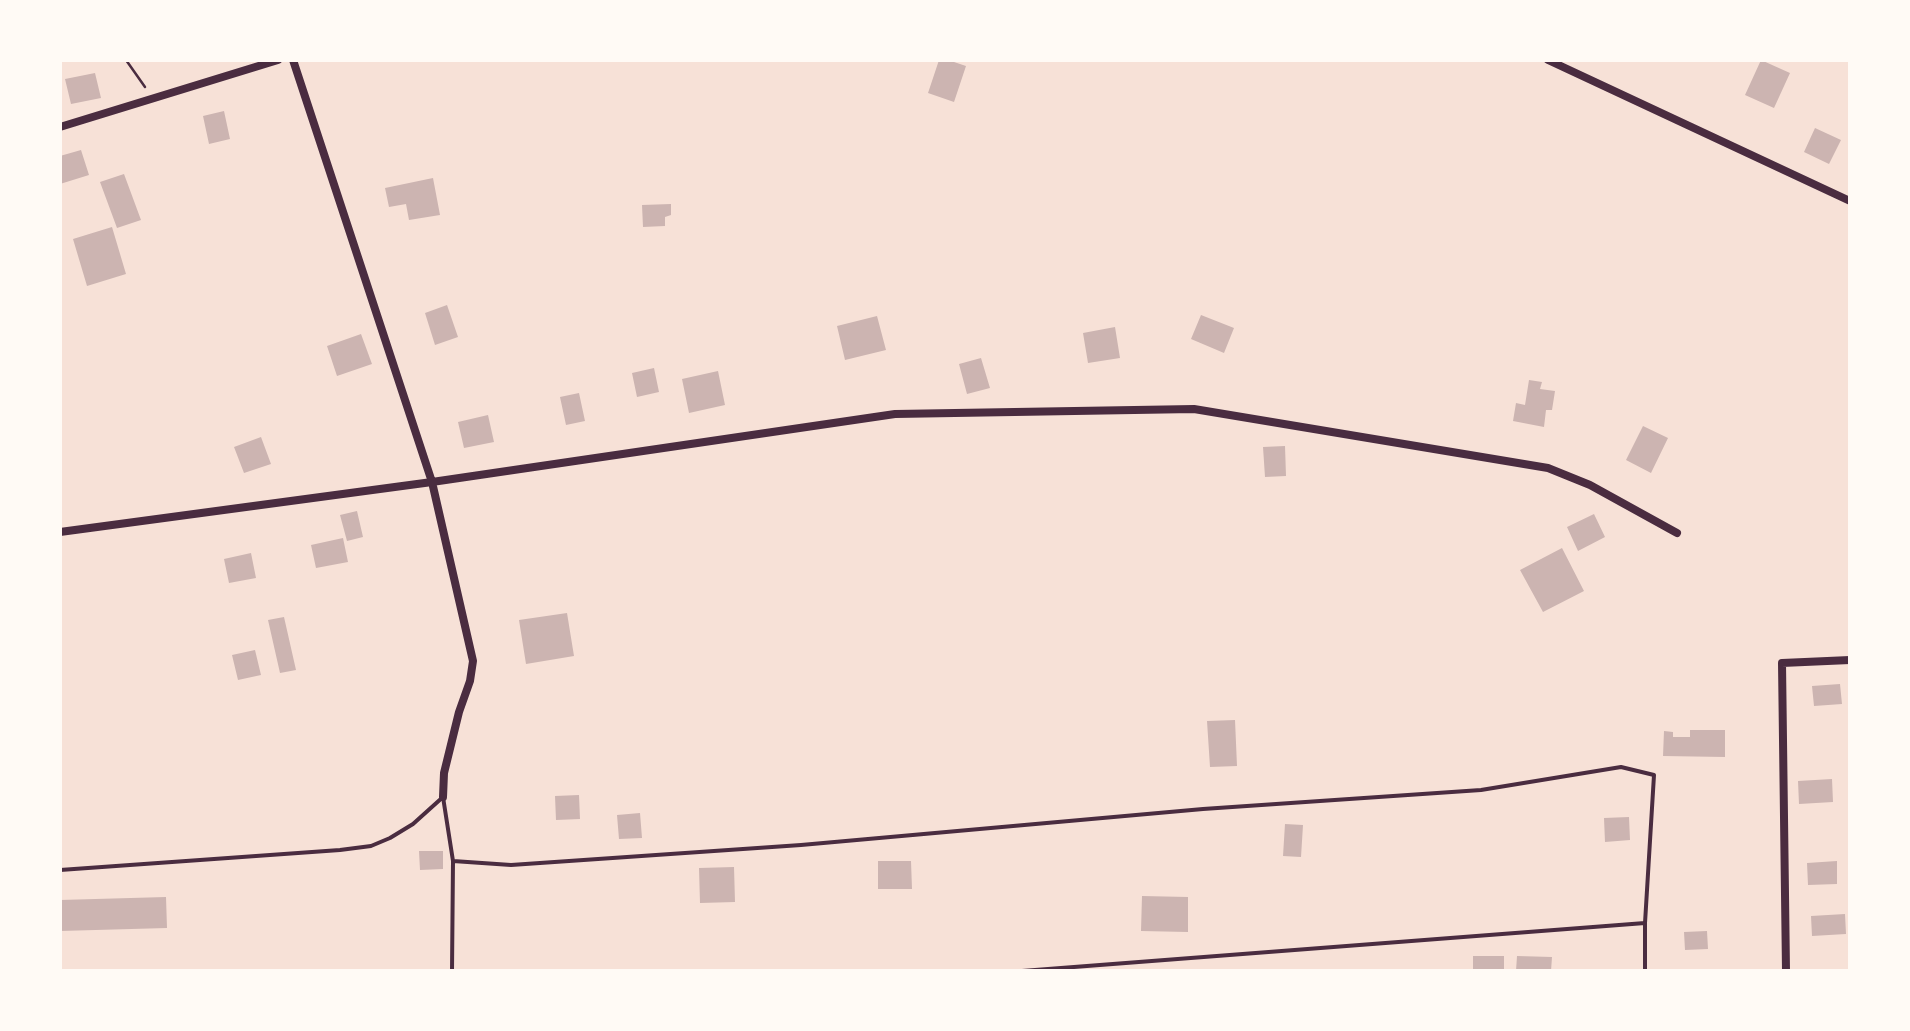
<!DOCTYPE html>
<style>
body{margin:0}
#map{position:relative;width:1910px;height:1031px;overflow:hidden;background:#f7e1d7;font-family:Inter,sans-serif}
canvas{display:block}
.frame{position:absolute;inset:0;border:62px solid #fffaf5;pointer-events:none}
</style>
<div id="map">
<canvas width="1910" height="1031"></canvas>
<div class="frame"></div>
</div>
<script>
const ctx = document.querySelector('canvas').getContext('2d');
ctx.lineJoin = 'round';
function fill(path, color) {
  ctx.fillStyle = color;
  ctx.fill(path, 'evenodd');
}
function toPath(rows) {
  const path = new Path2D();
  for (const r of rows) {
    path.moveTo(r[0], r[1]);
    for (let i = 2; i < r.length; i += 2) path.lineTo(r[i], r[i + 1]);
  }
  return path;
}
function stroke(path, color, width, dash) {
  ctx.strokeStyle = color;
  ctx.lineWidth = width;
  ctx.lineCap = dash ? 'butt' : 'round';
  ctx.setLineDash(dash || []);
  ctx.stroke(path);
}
const building = toPath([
 [939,60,948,60,966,66,954,102,928,93],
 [1761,60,1790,73,1774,108,1745,95],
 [95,73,101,98,71,104,65,79],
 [224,111,230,139,209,144,203,116],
 [1815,128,1841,140,1829,164,1804,152],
 [81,150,89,175,60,184,60,156],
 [124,174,141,220,117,228,100,182],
 [433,178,440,215,409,220,406,204,389,207,385,188],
 [671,204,671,215,665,217,665,226,643,227,642,205],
 [112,227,126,274,87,286,73,239],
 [447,305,458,337,435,345,425,313],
 [1201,315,1234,328,1224,353,1191,339],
 [877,316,886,350,845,360,837,326],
 [1115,327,1120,358,1088,363,1083,333],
 [361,334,372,364,337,376,327,346],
 [981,358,990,388,967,394,959,364],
 [654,368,659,392,637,397,632,373],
 [718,371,725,405,689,413,682,379],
 [1529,380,1542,382,1540,389,1555,391,1552,410,1546,410,1544,427,1513,421,1516,403,1525,405],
 [579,393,585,421,566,425,560,397],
 [488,415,494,442,464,448,458,422],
 [1643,426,1668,438,1651,473,1626,460],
 [261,437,271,464,244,473,234,447],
 [1285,446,1286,476,1265,477,1263,447],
 [357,511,363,537,347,541,340,515],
 [1594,514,1605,537,1578,551,1567,527],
 [343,538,348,562,316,568,311,545],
 [1562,548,1584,591,1543,612,1520,570],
 [251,553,256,578,229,583,224,559],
 [567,613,574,656,526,664,519,620],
 [284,617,296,670,280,673,268,620],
 [255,650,261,675,238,680,232,655],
 [1840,684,1842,704,1814,706,1812,686],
 [1235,720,1237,766,1210,767,1207,721],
 [1690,730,1725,730,1725,757,1663,756,1664,731,1673,732,1673,737,1690,737],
 [1832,779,1833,802,1799,804,1798,781],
 [579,795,580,819,556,820,555,796],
 [640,813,642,838,619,839,617,815],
 [1629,817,1630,840,1605,842,1604,818],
 [1285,824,1303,825,1301,857,1283,856],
 [419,851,443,851,443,869,420,870],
 [878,861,911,861,912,889,878,889],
 [1837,861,1837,884,1808,885,1807,863],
 [734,867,735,902,700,903,699,868],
 [1142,896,1188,897,1188,932,1141,931],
 [166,897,167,928,60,931,60,900],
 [1845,914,1846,934,1812,936,1811,916],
 [1707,931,1708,949,1685,950,1684,932],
 [1473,956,1504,956,1504,971,1473,971],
 [1517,956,1552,957,1551,971,1516,971]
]);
const path = toPath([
 [126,60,145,87]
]);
const service = toPath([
 [443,797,453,861,452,971],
 [453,861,511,865,801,845,1203,809,1481,790,1621,767,1654,775,1645,923,1645,971],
 [60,870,340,850,371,846,390,838,413,824,443,797],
 [1022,971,1645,923]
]);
const minor = toPath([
 [293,60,432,482,473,661,470,681,459,712,444,773,443,797],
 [1548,60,1850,201],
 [60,127,278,60],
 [60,532,432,482,895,414,1194,409,1548,468,1590,485,1677,533],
 [1786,971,1782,663,1850,660]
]);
fill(building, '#ccb4b1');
stroke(path, '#4a2c40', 2.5);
stroke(service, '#4a2c40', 4);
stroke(minor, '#4a2c40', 8);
</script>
